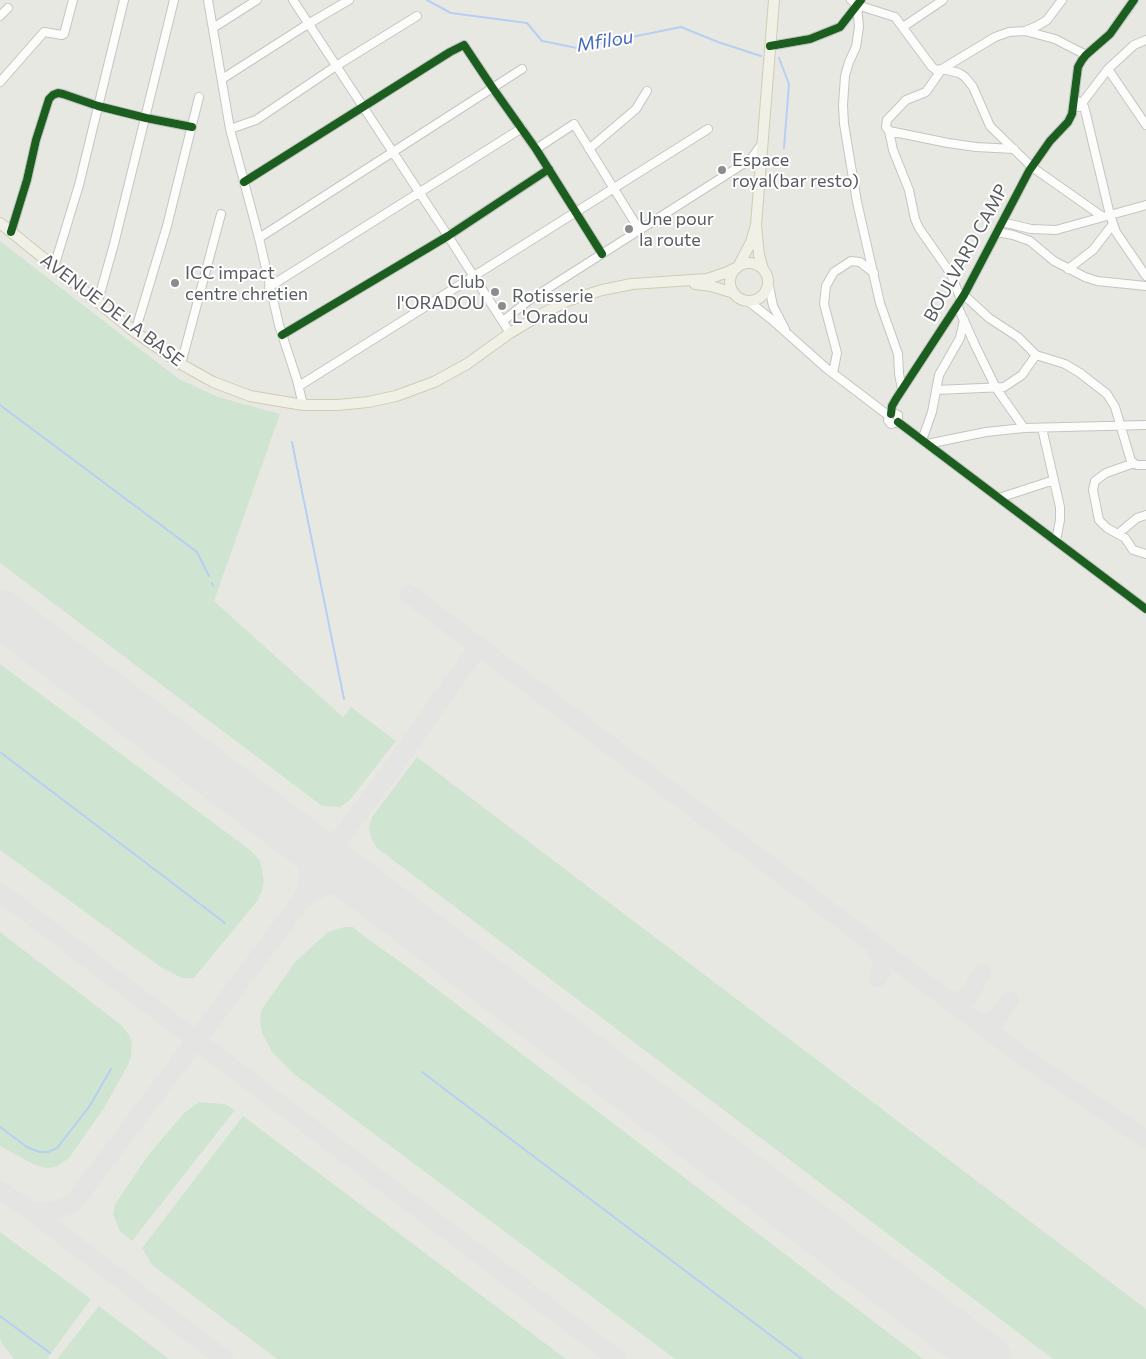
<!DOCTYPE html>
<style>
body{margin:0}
canvas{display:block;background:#e8e8e3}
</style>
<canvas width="1146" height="1359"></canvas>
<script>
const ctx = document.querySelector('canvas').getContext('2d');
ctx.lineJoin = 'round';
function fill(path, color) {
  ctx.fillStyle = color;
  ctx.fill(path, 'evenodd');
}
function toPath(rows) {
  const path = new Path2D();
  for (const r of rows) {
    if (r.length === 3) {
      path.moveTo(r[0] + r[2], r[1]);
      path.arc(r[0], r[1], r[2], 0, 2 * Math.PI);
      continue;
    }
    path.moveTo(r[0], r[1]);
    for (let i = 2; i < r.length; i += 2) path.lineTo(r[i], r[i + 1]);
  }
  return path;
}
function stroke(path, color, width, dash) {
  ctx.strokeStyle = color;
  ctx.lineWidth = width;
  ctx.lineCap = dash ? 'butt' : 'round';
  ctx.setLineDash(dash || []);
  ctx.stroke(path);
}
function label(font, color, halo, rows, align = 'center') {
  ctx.font = font + ' Commissioner,sans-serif';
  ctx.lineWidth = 4;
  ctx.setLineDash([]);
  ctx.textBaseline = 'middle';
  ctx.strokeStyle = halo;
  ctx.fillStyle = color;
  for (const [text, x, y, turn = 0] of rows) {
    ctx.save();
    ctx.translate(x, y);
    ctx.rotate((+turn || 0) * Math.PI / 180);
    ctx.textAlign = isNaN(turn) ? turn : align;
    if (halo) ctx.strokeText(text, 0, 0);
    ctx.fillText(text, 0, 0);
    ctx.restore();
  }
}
const green = toPath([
 [0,241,179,379,218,397,280,414,214,601,343,717,351,707,396,741,349,801,340,807,322,806,0,563],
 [0,664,250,850,260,860,264,881,262,891,258,900,194,978,182,978,162,968,0,850],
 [417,757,1146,1309,1146,1359,1053,1359,377,848,371,838,369,828,372,817],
 [344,927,353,927,361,934,413,971,923,1359,675,1359,294,1074,272,1052,262,1033,260,1019,262,1009,295,962,328,932],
 [0,932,120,1024,130,1036,132,1044,131,1057,127,1067,104,1108,69,1158,56,1167,46,1168,33,1164,0,1146],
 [199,1102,225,1104,235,1110,132,1241,119,1230,113,1214,115,1204,149,1154,184,1113],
 [243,1116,566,1359,277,1359,152,1265,142,1248],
 [0,1232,91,1299,47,1359,14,1359,2,1344,0,1339],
 [99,1306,169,1359,57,1359]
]);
const stream = toPath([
 [427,0,451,13,527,23,542,41,577,48,681,27,718,42,761,56],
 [779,58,789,84,784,148],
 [0,405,197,552,209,576],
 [292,442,344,699],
 [212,583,213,586],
 [0,752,225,923],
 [422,1072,802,1359],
 [0,1127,27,1147,39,1152,48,1152,57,1148,89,1107,111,1069],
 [0,1316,50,1353]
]);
const taxiway = toPath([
 [409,594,1025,1058,1146,1139],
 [294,835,301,845,308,865,308,884,301,901],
 [325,858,384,780,479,646],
 [0,892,617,1359],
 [874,945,881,959,883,966,878,978],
 [947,1000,955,1001,961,1000,968,996,982,973],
 [975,1021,985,1023,993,1020,997,1018,1010,1000],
 [0,1190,31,1211,45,1212,56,1210,67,1206,75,1201,301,901,311,893,324,886,342,884,351,885,374,895],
 [31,1211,224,1359]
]);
const runway = toPath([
 [0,613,988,1359]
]);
const minor = toPath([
 [208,0,230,129,259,238,279,325,297,380,303,405],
 [293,0,448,236,510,333],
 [851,0,857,5,895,17,932,67,936,70,942,69,959,73,965,77,973,87,990,126,1032,167,1103,217],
 [857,5,859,27,856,47,849,62,845,76,843,105,844,124,857,202,880,303,898,354,899,374,902,389],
 [0,16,8,8],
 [903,27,943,0],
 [213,28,257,0],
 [1025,31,1055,39,1086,55],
 [770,46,810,39,840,27,861,0],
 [1108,69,1146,125],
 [222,79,308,24,349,0],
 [0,82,44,32,62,35,64,34,73,0],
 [1075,100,1083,104,1085,110,1110,215,1116,232,1146,276],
 [1079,107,1108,69,1134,45,1146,40],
 [230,129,256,120,336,66,417,16],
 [889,131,948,143,976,147,1014,149],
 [536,149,574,124,640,231],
 [589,149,636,109,647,91],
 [244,182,450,52,464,45,492,87,536,149,602,254],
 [1002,222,1031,229,1056,230,1146,205],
 [11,232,27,180,36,140,49,99,53,95,58,93,63,94,98,106,146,118,192,127],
 [997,232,1013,235,1030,241,1054,261,1085,277,1097,281,1146,286],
 [259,238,522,69],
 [54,267,79,185,124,0],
 [1068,269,1093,250,1113,224],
 [768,281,773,306,785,329],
 [269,287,522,128],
 [964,295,989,318,1018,337,1036,355,1065,364,1080,373,1107,394,1115,407,1131,461,1137,465,1146,465],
 [961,300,951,274,919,228,915,219,909,190,893,150,889,131,886,127,887,120,906,100,926,92,942,69,995,37,1009,32,1025,31,1037,26,1047,20,1062,0],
 [98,301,114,244,174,0],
 [748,301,771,319,826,368,889,416,893,413,898,415,898,422,891,424,888,420,889,416],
 [957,305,975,345,996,388,1024,428],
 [503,321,528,301,751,159,761,145],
 [135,332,167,226,199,97],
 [282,335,448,236,549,169],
 [181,364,221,214],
 [833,373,837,353,824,304,826,286,834,272,851,261,860,262,874,273],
 [299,386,708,129],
 [936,390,1004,387,1022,375,1036,355],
 [891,414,892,406,896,399,964,295,1029,171,1050,141,1068,122,1072,114,1078,67,1082,60,1086,55,1110,34,1134,0],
 [898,422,1146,609],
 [1042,428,1060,507,1060,520,1056,541],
 [922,440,932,412,939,375,960,338,964,320],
 [927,444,986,432,1024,428,1146,425],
 [1134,463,1106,473,1095,481,1093,490,1099,520,1107,528,1125,538,1133,550,1146,554],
 [999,498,1054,480],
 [1119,533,1137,518,1146,515]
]);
const major = toPath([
 [0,223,135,332,181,364,213,382,250,396,303,405,338,405,368,402,396,396,434,382,467,364,510,333,540,315,567,301,602,290,632,284,707,279,725,273,738,267,751,242,756,225],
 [749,282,19],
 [763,269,759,255,756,225,774,0],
 [695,284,711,286,734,293]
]);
const cycleway = toPath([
 [770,46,810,39,840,27,861,0],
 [244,182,450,52,464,45,492,87,536,149,602,254],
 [11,232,27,180,36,140,49,99,53,95,58,93,63,94,98,106,146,118,192,127],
 [282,335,448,236,549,169],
 [891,414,892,406,896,399,964,295,1029,171,1050,141,1068,122,1072,114,1078,67,1082,60,1086,55,1110,34,1134,0],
 [898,422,1146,609]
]);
const markers = [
 [722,170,5,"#8a8c8e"],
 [629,229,5,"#8a8c8e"],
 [175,283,5,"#8a8c8e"],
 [495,292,5,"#8a8c8e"],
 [502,306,5,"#8a8c8e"]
];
const poiNames = [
 ["Espace",732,160],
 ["royal(bar resto)",732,181],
 ["Une pour",639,219],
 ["la route",639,240],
 ["ICC impact",185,273],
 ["centre chretien",185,294],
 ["Club",485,282,"right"],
 ["l'ORADOU",485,303,"right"],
 ["Rotisserie",512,296],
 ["L'Oradou",512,317]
];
const streetNames = [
 ["BOULVARD CAMP",966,253,-61],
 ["AVENUE DE LA BASE",112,310,37]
];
const waterNames = [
 ["Mfilou",605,41,-9]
];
fill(green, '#d0e5d1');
stroke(stream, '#b6cff3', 2);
stroke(taxiway, '#e4e4e2', 19);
stroke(runway, '#e4e4e2', 48);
stroke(minor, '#c4c5c3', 10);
stroke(major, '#cfccb2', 12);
stroke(minor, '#fcfcfb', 8);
stroke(major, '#f0f0e6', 10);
stroke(cycleway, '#1b5e20', 8);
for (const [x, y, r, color] of markers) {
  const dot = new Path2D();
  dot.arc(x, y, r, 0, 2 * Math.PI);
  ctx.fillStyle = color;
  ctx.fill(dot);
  stroke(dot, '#fff', 2);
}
label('18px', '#585b60', '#fff', poiNames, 'left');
label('18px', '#585b60', '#fff', streetNames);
label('italic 19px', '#466bbb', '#fff', waterNames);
</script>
